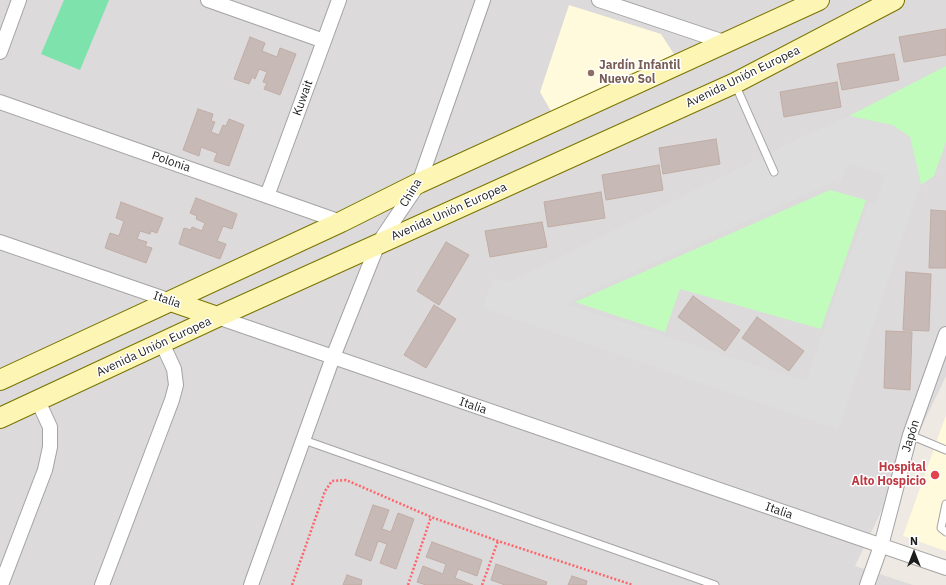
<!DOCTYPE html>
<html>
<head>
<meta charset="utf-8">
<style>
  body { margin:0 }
  #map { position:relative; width:946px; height:585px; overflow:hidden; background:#efe9e3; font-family:"IBM Plex Sans",sans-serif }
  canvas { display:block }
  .north { position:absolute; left:894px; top:533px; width:40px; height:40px; -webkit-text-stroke:3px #fff; paint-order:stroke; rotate:0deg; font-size:11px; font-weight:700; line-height:16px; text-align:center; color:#1d1d1d }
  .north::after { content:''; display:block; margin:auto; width:14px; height:18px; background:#1d1d1d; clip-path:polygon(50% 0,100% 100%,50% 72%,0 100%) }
</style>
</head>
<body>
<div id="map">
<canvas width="946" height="585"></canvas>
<div class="north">N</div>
</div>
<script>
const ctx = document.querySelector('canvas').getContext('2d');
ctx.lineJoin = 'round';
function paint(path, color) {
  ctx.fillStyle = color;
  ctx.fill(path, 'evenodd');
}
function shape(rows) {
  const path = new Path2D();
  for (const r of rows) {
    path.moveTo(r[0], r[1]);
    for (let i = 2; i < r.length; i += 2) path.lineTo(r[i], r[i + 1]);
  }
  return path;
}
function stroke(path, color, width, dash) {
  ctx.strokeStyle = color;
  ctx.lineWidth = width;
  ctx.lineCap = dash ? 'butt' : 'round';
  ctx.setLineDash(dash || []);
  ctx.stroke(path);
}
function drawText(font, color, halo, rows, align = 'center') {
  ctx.font = font + ' "IBM Plex Sans",sans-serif';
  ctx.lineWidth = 3;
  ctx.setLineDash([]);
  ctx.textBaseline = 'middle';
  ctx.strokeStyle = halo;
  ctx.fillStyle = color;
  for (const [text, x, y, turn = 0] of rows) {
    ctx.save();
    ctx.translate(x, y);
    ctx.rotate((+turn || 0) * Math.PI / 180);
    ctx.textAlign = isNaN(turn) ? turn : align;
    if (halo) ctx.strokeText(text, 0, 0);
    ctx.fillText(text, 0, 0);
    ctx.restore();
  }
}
const residential = shape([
  [0,0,946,0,946,376,855,566,913,585,0,585]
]);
const education = shape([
  [569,5,661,34,674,54,552,113,540,92],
  [946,415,946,551,903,536]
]);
const park = shape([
  [946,66,946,142,934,176,921,185,910,137,892,125,849,116],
  [830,190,866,200,821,329,680,289,665,332,575,302]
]);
const pitch = shape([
  [64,0,109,0,80,70,41,54]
]);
const parking = shape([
  [849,116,892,125,910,137,921,185,916,198,838,430,482,308,493,278,509,282,812,132],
  [848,163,886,176,875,204,869,201,806,381,569,305,573,299,833,182,840,185]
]);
const building = shape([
  [946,29,946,55,904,62,899,37,946,29],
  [250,37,265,43,262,51,277,57,280,48,296,54,280,95,264,89,267,83,263,82,267,72,259,69,255,79,252,77,249,84,234,79,250,37],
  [894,54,899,80,842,90,837,64,894,54],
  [837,82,841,107,784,117,780,92,837,82],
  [198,109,213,114,211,121,215,122,211,132,219,135,223,125,226,126,229,119,244,125,229,166,214,161,217,153,201,147,199,156,183,150,198,109],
  [716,139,720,164,663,174,659,148,716,139],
  [659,165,663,190,606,200,602,175,659,165],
  [601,192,605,218,548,227,544,202,601,192],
  [196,198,237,214,232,229,223,226,217,241,226,244,220,259,179,244,184,228,191,230,192,227,202,231,205,223,196,219,197,216,190,213,196,198],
  [121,202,163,218,157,233,151,231,150,234,140,231,137,239,147,242,145,246,152,248,146,263,105,248,110,233,119,236,124,221,116,218,121,202],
  [931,210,946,211,946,268,929,268,931,210],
  [542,222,547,247,490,257,485,231,542,222],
  [446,242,469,255,439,305,417,291,446,242],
  [906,272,931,274,929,331,903,330,906,272],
  [693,296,740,330,725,351,678,317,693,296],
  [434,305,456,319,426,368,404,355,434,305],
  [757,317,804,351,789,371,742,338,757,317],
  [886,331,912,332,910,390,884,388,886,331],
  [373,505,389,510,382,529,391,532,398,513,414,519,396,569,380,563,387,544,378,541,371,561,355,555,373,505],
  [432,542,482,560,477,576,458,569,455,578,473,585,426,585,417,582,423,566,443,574,446,564,426,557,432,542],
  [496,564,547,582,546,585,505,585,491,580,496,564],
  [347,575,362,580,361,585,343,585,347,575],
  [572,576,587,581,586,585,568,585,572,576]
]);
const path = shape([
  [292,585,325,491,332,481,346,480,431,517,498,541,633,585],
  [408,585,431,517],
  [482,585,498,541]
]);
const lane = shape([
  [735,84,774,172],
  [910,435,946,450],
  [304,440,715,585],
  [946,504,941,528,946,532]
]);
const street = shape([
  [208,0,324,41],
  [599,0,727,43],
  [0,52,19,0],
  [0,102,341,222],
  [267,196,339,0],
  [0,242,171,301],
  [217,317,946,568],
  [1,585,45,470,50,447,50,427,38,401],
  [102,585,172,400,176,385,174,369,162,343],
  [251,585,333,357,378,244,419,183,483,0],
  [867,585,881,546,910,435,946,334]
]);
const secondary = shape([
  [171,301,217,317],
  [0,380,341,222,419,183,819,0],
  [0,418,217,317,735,83,894,0]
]);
const markers = [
  [591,73,4,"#8d6e63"],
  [935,475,5,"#e0444e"]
];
const educationNames = [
  ["Jardín Infantil",599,66],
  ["Nuevo Sol",599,80]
];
const streetNames = [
  ["Avenida Unión Europea",743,77,-26],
  ["Kuwait",303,98,-70],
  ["Polonia",171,162,19],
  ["China",411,193,-59],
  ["Avenida Unión Europea",449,212,-24],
  ["Italia",167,300,19],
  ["Avenida Unión Europea",154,347,-25],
  ["Italia",473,406,19],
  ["Japón",911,436,-73],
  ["Italia",779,511,19]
];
const healthNames = [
  ["Hospital",926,468],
  ["Alto Hospicio",926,482]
];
paint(residential, '#dcdada');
paint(education, '#fffadc');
paint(park, '#c1fcbd');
paint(pitch, '#7de2ac');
paint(parking, '#ddd');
paint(building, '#c7bab6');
stroke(building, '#c1ada5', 1);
stroke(lane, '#a4a4a4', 9);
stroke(street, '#a4a4a4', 16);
stroke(secondary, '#797400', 22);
stroke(path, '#ff646b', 2.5, [2, 2]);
stroke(lane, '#fff', 7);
stroke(street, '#fff', 14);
stroke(secondary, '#fcf5b4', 20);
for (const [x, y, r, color] of markers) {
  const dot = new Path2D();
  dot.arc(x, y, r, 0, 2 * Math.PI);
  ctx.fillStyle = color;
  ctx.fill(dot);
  stroke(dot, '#fff', 1.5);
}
drawText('bold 12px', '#785e54', '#fff', educationNames, 'left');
drawText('12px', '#1d1d1d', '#fff', streetNames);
drawText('bold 12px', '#be3a42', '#fff', healthNames, 'right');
</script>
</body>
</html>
